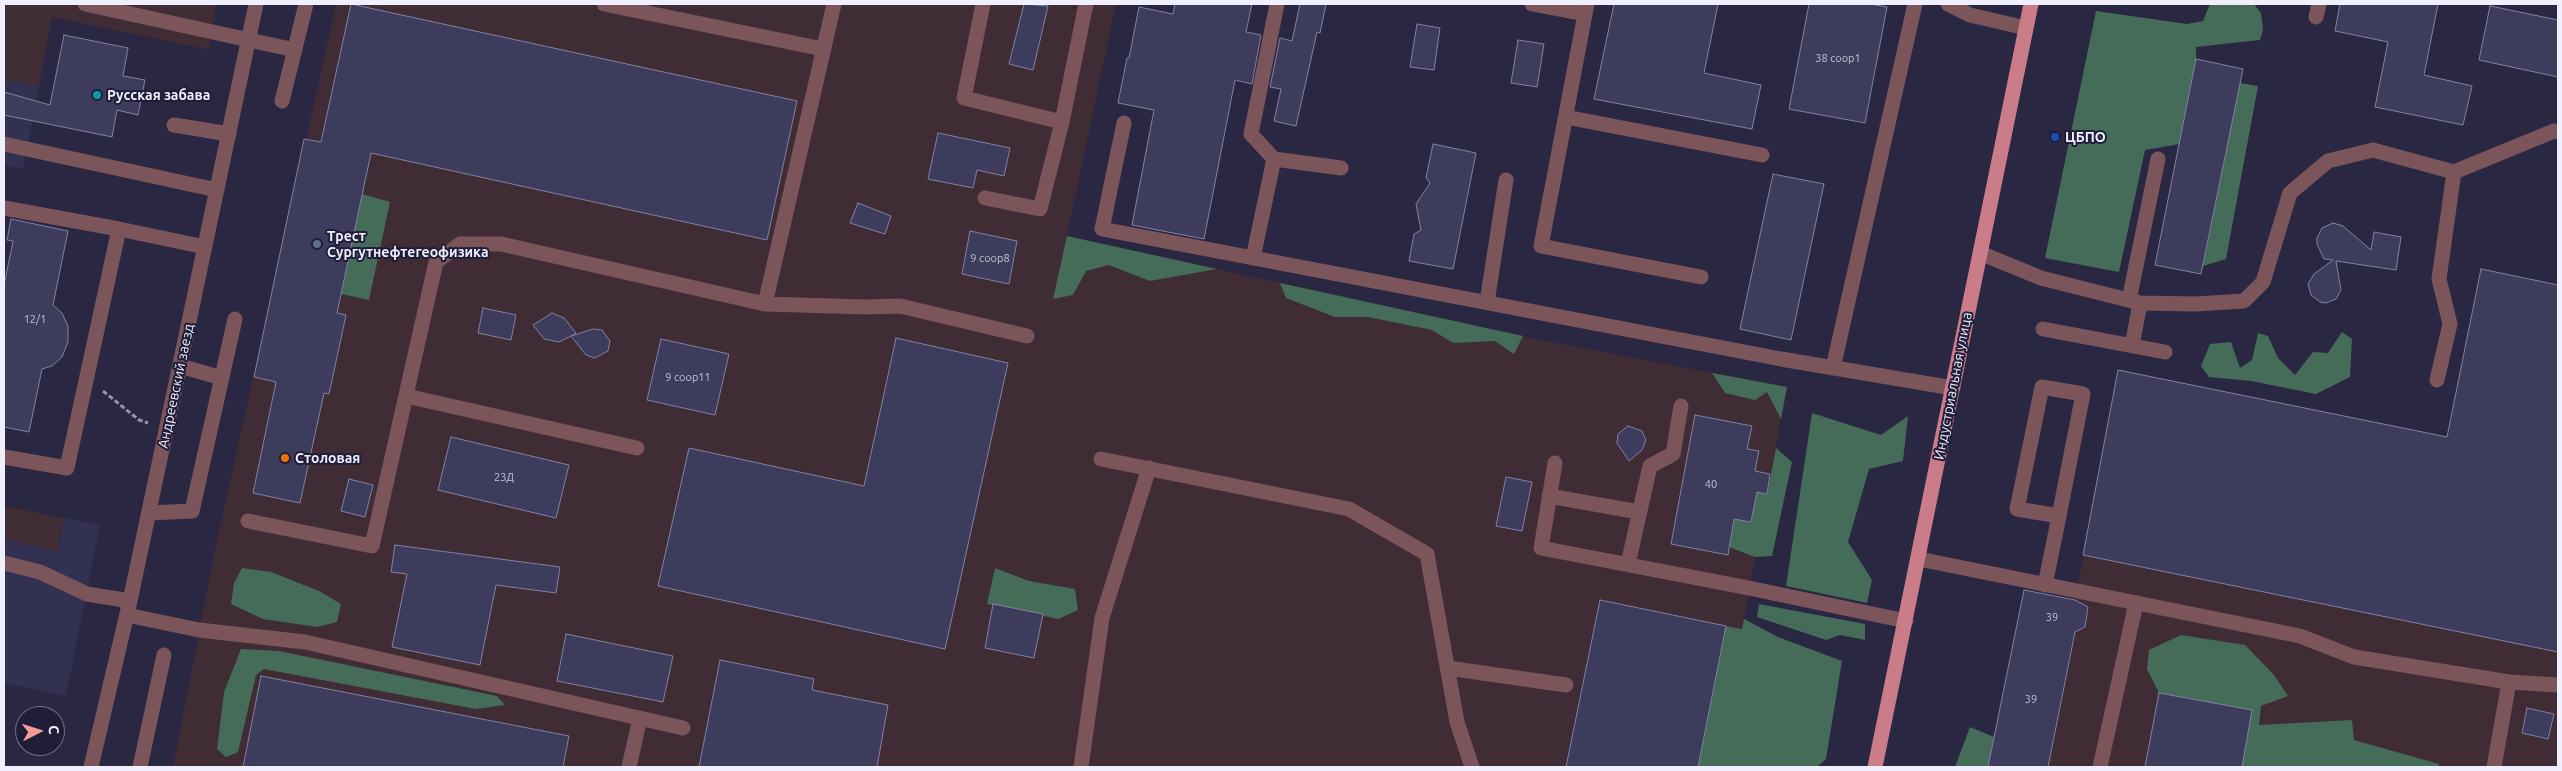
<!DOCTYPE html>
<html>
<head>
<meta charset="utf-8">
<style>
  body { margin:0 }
  #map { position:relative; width:2562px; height:771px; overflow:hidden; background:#292742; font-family:Ubuntu,sans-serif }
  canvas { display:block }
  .frame { position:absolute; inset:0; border:5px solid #efeffe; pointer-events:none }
  .north { position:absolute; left:15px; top:706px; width:50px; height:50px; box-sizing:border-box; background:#1f1d38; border:1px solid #727187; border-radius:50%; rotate:85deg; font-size:14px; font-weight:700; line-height:20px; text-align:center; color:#efeffe }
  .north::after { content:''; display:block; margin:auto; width:18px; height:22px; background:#f59b99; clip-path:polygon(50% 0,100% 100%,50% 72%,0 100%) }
</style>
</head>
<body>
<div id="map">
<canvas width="2562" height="771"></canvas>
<div class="frame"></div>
<div class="north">С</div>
</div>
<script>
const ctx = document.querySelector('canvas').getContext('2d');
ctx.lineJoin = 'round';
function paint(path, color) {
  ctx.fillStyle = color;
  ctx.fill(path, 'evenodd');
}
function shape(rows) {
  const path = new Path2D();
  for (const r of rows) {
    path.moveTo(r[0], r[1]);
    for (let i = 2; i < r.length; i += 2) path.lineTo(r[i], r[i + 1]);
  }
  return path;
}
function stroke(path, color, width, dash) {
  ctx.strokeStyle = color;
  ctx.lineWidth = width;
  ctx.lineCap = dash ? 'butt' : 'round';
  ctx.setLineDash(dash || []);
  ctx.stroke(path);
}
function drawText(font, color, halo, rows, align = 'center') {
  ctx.font = font + ' Ubuntu,sans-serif';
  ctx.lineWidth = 4;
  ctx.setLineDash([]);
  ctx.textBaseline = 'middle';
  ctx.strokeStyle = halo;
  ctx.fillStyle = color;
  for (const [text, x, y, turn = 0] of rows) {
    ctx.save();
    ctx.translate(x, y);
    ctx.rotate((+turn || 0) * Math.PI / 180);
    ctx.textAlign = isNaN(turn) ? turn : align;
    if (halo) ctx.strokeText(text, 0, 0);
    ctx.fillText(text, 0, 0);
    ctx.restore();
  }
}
const built = shape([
  [4,80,39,86,23,169,4,165],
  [64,518,100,525,66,696,4,683,4,539,58,550]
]);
const industrial = shape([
  [4,4,216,4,209,50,52,17,39,86,4,80],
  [336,4,1116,4,1067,236,1536,339,1787,387,1742,629,1726,627,1698,767,173,767,215,549],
  [2120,370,2558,459,2558,767,1988,767,2024,590,2075,600],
  [4,506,64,518,58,551,4,539]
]);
const forest = shape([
  [2210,4,2254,4,2261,13,2263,30,2260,40,2196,47,2196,59,2180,144,2145,150,2119,272,2045,258,2096,11,2187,24,2203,21],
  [2240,83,2258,86,2226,259,2203,266],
  [362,194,390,202,369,300,341,294],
  [1067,236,1217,269,1150,281,1109,265,1086,271,1073,295,1053,299],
  [1280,283,1523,336,1514,354,1495,341,1453,343,1432,330,1368,317,1335,317,1286,298],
  [2342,332,2352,339,2350,377,2316,394,2251,381,2209,377,2201,366,2210,344,2231,342,2240,368,2252,360,2258,333,2268,336,2278,358,2295,375,2313,352,2328,353],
  [1712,373,1787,387,1781,419,1767,392,1755,400,1725,393],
  [1812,413,1881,435,1908,416,1903,461,1869,469,1848,542,1872,580,1867,603,1786,586],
  [1776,448,1792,462,1772,556,1755,557,1729,547,1734,519,1751,522,1757,492,1767,494],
  [242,568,271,572,319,591,341,604,337,622,317,627,263,619,231,604,234,583],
  [995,568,1029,581,1075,589,1078,610,1058,619,987,604],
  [1759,604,1865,624,1865,640,1840,635,1826,640,1757,617],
  [1744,619,1778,637,1842,661,1826,759,1817,767,1698,767,1726,626,1742,629],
  [2181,635,2245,645,2274,675,2288,696,2261,706,2259,725,2352,720,2354,740,2439,764,2439,767,2242,767,2252,710,2159,693,2147,669,2149,650],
  [241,649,279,651,497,696,505,705,476,709,264,669,256,675,238,752,226,757,217,749,224,692],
  [1970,727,1994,737,1988,767,1955,767]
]);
const building = shape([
  [351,4,797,101,767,240,371,153,337,313,346,315,329,394,324,393,300,503,253,493,276,382,254,377,304,139,321,142,351,4],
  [1024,4,1048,6,1033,70,1009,64,1024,4],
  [1175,4,1252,4,1246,32,1261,35,1252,84,1235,80,1204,239,1132,225,1154,110,1118,103,1127,58,1129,58,1139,7,1173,14,1175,4],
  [1300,4,1326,4,1320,33,1317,32,1296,126,1274,121,1281,89,1270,87,1280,38,1292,41,1300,4],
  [1614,4,1718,4,1704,73,1761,85,1752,129,1594,99,1614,4],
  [1809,4,1870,4,1887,7,1865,123,1789,109,1809,4],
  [2340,4,2438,4,2424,75,2472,86,2463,125,2375,107,2388,42,2335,31,2340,4],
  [2490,6,2558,20,2558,77,2479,60,2490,6],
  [1417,24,1440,28,1434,70,1410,67,1417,24],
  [64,35,128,48,123,76,145,80,138,115,117,110,112,137,4,115,4,92,50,105,64,35],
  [1518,40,1544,44,1537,87,1511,83,1518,40],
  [2196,59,2243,69,2201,274,2155,265,2196,59],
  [938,133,1010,148,1004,176,977,170,973,188,928,179,938,133],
  [1433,144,1476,153,1453,269,1409,261,1414,234,1421,230,1416,204,1430,183,1426,178,1433,144],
  [1773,174,1824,184,1791,340,1740,329,1773,174],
  [858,203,891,216,885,234,850,223,858,203],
  [11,219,68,231,53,305,62,313,68,326,68,342,62,357,52,366,42,369,29,432,4,427,4,285,13,241,7,240,11,219],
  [2333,223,2343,226,2371,250,2374,232,2401,237,2396,270,2336,261,2341,290,2336,299,2326,303,2320,302,2311,295,2308,284,2314,274,2333,260,2324,259,2317,244,2317,238,2322,228,2333,223],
  [970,231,1017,241,1009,284,962,274,970,231],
  [2481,269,2558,285,2558,652,2083,555,2118,370,2447,437,2481,269],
  [483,308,516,315,511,340,478,333,483,308],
  [552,313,564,318,576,333,571,336,593,329,602,330,610,341,608,351,595,358,586,355,571,336,559,342,544,339,533,325,552,313],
  [896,338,1008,363,945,649,658,586,689,448,864,486,896,338],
  [661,339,729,354,715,415,647,400,661,339],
  [1695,415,1752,426,1747,449,1759,451,1755,471,1770,474,1767,494,1757,492,1751,522,1734,519,1728,555,1671,544,1695,415],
  [1628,426,1642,431,1646,440,1642,450,1629,461,1617,443,1618,434,1628,426],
  [451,437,569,465,556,518,438,490,451,437],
  [1506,477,1532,482,1522,531,1496,526,1506,477],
  [349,479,373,485,365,517,341,511,349,479],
  [395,545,560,567,556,593,496,585,480,665,392,647,407,574,391,572,395,545],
  [2024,590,2075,600,2088,607,2085,627,2075,632,2048,767,1988,767,2024,590],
  [1600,600,1726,626,1698,767,1566,767,1600,600],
  [993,604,1043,614,1034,658,985,648,993,604],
  [566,634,673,656,663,702,557,681,566,634],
  [720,660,814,679,812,690,888,705,877,767,699,767,720,660],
  [261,676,569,736,563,767,243,767,261,676],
  [2159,693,2252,710,2242,767,2145,767,2159,693],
  [2527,708,2554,714,2548,739,2522,733,2527,708]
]);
const path = shape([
  [103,391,139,420,148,423]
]);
const minor = shape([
  [85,4,295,50],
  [604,4,823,49],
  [983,4,964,98,1062,122],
  [1532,4,1585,14,1587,4],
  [1948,4,1970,15,2026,28],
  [1585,14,1541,246,1701,277],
  [2316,17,2319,4],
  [282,101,306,4],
  [1566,117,1762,155],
  [1124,123,1102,229,1781,359,1953,388],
  [174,125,229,134],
  [4,144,217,190],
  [1274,159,1341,168],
  [985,198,1040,209,1062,122,1086,4],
  [4,208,119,229],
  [1980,253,2041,278,2140,303,2195,304,2244,301,2263,282,2290,193,2328,161,2373,150,2454,172,2554,131,2558,132],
  [1253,258,1274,159,1251,134,1277,4],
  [2129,300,2158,159],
  [1487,302,1506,180],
  [765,304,834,4],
  [2043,329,2165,352],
  [2132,346,2140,303],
  [180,366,222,378],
  [1833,368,1915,4],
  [2437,380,2450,324,2439,279,2454,172],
  [406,396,637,448],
  [4,457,67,468,119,229,205,247],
  [1101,459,1349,509,1427,554,1457,722,1472,767],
  [1555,463,1541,548,1749,588,1906,621],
  [1549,496,1639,512],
  [149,513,192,511,235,319],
  [248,521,372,546,436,262,460,244,501,244,765,304,867,307,900,306,1027,336],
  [1919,559,2300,636,2354,657,2509,682,2558,685],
  [4,563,40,572,87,594,130,601],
  [1628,564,1650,466,1673,454,1681,406],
  [2045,585,2059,516,2083,394,2042,387,2017,509,2059,516],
  [127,615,199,630,305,642,683,728],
  [1448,668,1566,685],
  [91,767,130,601,256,4],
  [140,767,164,655],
  [629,767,640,718],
  [1081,767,1102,618,1149,468],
  [2100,767,2136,603],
  [2494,767,2509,682]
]);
const major = shape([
  [1875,767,2031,4]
]);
const markers = [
  [97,95,5,"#0f9aa8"],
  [2055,137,5,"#1a4fb4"],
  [317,244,5,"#5c6f8a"],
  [285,458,5,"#e8710a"]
];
const numberNames = [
  ["38 соор1",1838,58],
  ["9 соор8",990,258],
  ["12/1",35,319],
  ["9 соор11",688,377],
  ["23Д",504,477],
  ["40",1711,484],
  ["39",2052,617],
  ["39",2031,699]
];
const poiNames = [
  ["Русская забава",107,95],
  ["ЦБПО",2065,137],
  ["Трест",327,236],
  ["Сургутнефтегеофизика",327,252],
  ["Столовая",295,458]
];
const streetNames = [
  ["Андреевский заезд",176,386,-78],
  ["Индустриальная улица",1953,386,-79]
];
paint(built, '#333152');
paint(industrial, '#3f2c34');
paint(forest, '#456c58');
paint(building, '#3e3c5c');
stroke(building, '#8382a3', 1);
stroke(path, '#9594a8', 3, [5, 2.5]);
stroke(minor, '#7c555b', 15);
stroke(major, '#cb7c89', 15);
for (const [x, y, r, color] of markers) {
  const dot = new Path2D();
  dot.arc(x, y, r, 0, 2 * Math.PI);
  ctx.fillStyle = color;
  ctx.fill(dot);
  stroke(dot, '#1f1d38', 2);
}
drawText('11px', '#c3c2d6', null, numberNames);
drawText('bold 14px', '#efeffe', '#1f1d38', poiNames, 'left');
drawText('14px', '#efeffe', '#1f1d38', streetNames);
</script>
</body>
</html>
